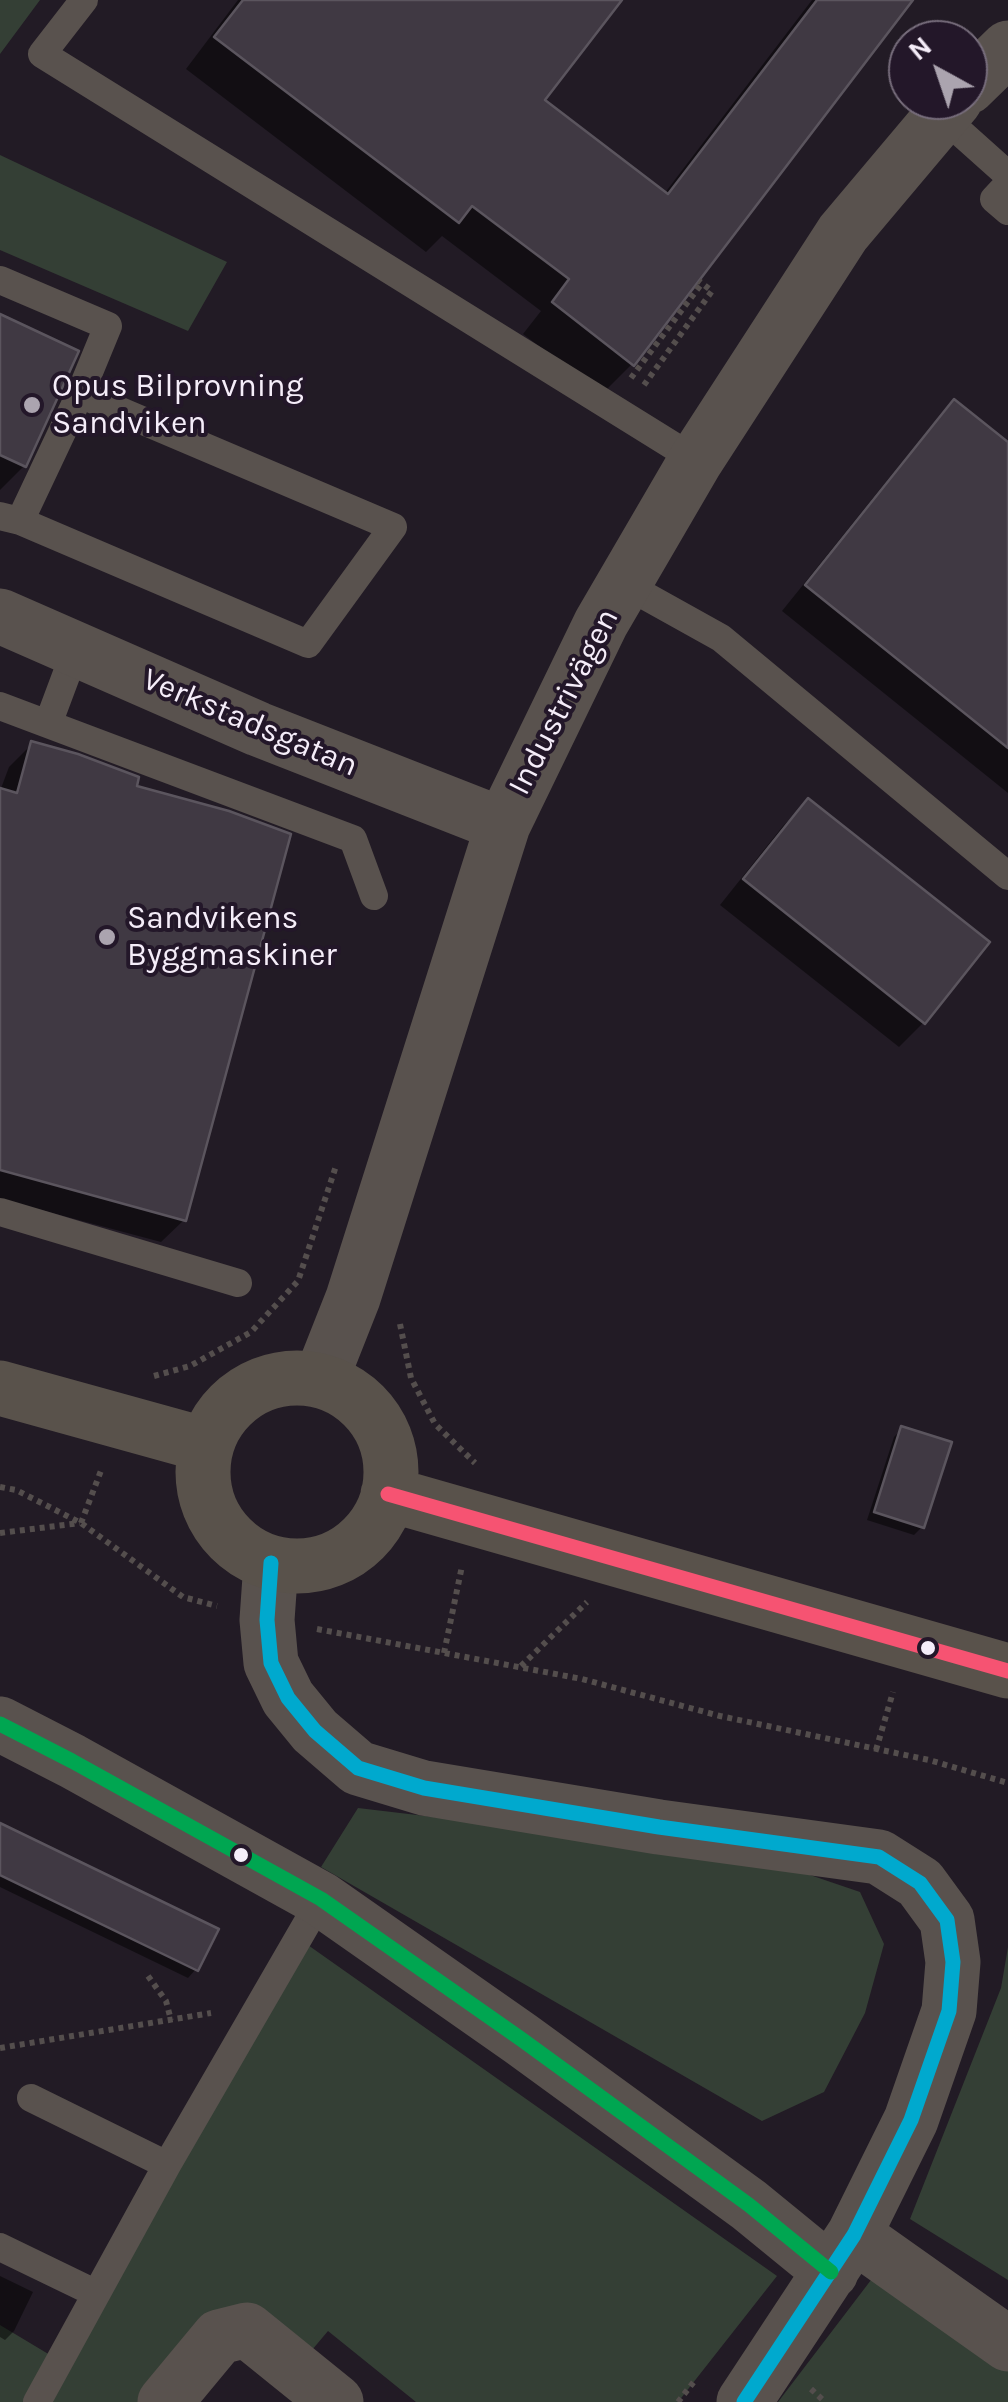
<!DOCTYPE html>
<html>
<head>
<meta charset="utf-8">
<style>
  body { margin:0 }
  #map { position:relative; width:1008px; height:2402px; overflow:hidden; background:#221b25; font-family:Karla,sans-serif }
  canvas { display:block }
  .north { position:absolute; left:888px; top:20px; width:100px; height:100px; box-sizing:border-box; background:#231729; border:2px solid #776d7c; border-radius:50%; rotate:320deg; font-size:28px; font-weight:700; line-height:40px; text-align:center; color:#f5edf9 }
  .north::after { content:''; display:block; margin:auto; width:35px; height:45px; background:#aba4af; clip-path:polygon(50% 0,100% 100%,50% 72%,0 100%) }
</style>
</head>
<body>
<div id="map">
<canvas width="1008" height="2402"></canvas>
<div class="north">N</div>
</div>
<script>
const ctx = document.querySelector('canvas').getContext('2d');
ctx.lineJoin = 'round';
function paint(path, color) {
  ctx.fillStyle = color;
  ctx.fill(path, 'evenodd');
}
function shape(rows) {
  const path = new Path2D();
  for (const r of rows) {
    if (r.length === 3) {
      path.moveTo(r[0] + r[2], r[1]);
      path.arc(r[0], r[1], r[2], 0, 2 * Math.PI);
      continue;
    }
    path.moveTo(r[0], r[1]);
    for (let i = 2; i < r.length; i += 2) path.lineTo(r[i], r[i + 1]);
  }
  return path;
}
function stroke(path, color, width, dash) {
  ctx.strokeStyle = color;
  ctx.lineWidth = width;
  ctx.lineCap = dash ? 'butt' : 'round';
  ctx.setLineDash(dash || []);
  ctx.stroke(path);
}
function drawText(font, color, halo, rows, align = 'center') {
  ctx.font = font + ' Karla,sans-serif';
  ctx.lineWidth = 8;
  ctx.setLineDash([]);
  ctx.textBaseline = 'middle';
  ctx.strokeStyle = halo;
  ctx.fillStyle = color;
  for (const [text, x, y, turn = 0] of rows) {
    ctx.save();
    ctx.translate(x, y);
    ctx.rotate((+turn || 0) * Math.PI / 180);
    ctx.textAlign = isNaN(turn) ? turn : align;
    if (halo) ctx.strokeText(text, 0, 0);
    ctx.fillText(text, 0, 0);
    ctx.restore();
  }
}
const green = shape([
  [0,0,40,0,0,54],
  [0,155,227,262,188,331,0,250],
  [358,1808,594,1836,769,1861,860,1892,884,1944,865,2013,824,2092,762,2121,321,1867],
  [298,1938,777,2276,678,2402,416,2402,328,2331,296,2369,247,2330,165,2402,0,2402,0,2325,60,2361],
  [1008,1947,1008,2280,910,2219,1001,1988],
  [887,2259,1008,2344,1008,2402,778,2402]
]);
const shadow = shape([
  [238,0,618,0,542,101,664,194,812,0,910,0,632,364,602,394,523,334,541,311,442,236,426,252,186,69],
  [0,317,24,466,0,490],
  [954,402,1008,445,1008,793,782,611,930,427],
  [32,744,134,788,184,1220,161,1242,0,1199,0,791,9,767],
  [808,801,924,1022,899,1047,720,905,783,826],
  [902,1429,922,1527,914,1535,867,1520,894,1437],
  [0,1825,196,1969,188,1978,0,1887],
  [0,2276,33,2292,14,2331,5,2340,0,2337]
]);
const building = shape([
  [243,0,622,0,545,100,668,194,817,0,913,0,634,366,552,302,569,279,472,206,459,223,214,37,243,0],
  [0,314,79,351,26,467,0,455,0,314],
  [954,399,1008,442,1008,748,805,585,954,399],
  [31,741,78,754,139,777,137,786,229,811,291,834,186,1221,0,1170,0,788,17,793,31,741],
  [808,798,990,942,925,1024,743,879,808,798],
  [901,1426,952,1442,924,1528,874,1512,901,1426],
  [0,1823,219,1929,198,1971,0,1875,0,1823]
]);
const path = shape([
  [631,378,702,283],
  [644,385,712,291,699,281],
  [400,1324,411,1378,435,1424,475,1463],
  [154,1376,190,1366,251,1332,298,1281,336,1166],
  [0,1487,16,1490,81,1523,183,1597,217,1606],
  [81,1523,102,1468],
  [0,1533,80,1523],
  [317,1629,582,1679,720,1716,929,1760,1008,1783],
  [444,1653,462,1566],
  [521,1666,587,1602],
  [876,1750,893,1692],
  [148,1976,166,2001,171,2020],
  [0,2048,211,2013],
  [811,2389,825,2402],
  [678,2402,696,2379]
]);
const service = shape([
  [84,0,42,54,696,460],
  [942,116,1008,175],
  [1008,184,994,199,1008,211],
  [0,280,108,326,80,394,393,527,308,644,20,521,0,516],
  [20,521,80,394],
  [624,584,721,638,1008,876],
  [0,706,353,839,374,896],
  [48,724,76,649],
  [0,1212,238,1283],
  [31,2098,167,2165],
  [0,2247,95,2293],
  [37,2402,167,2165,321,1899]
]);
const minor = shape([
  [968,87,1008,48],
  [0,616,258,729,503,825],
  [321,1379,353,1298,503,825,601,623,696,460,843,233,955,100],
  [271,1563,267,1620,271,1663,288,1698,315,1731,358,1768,424,1788,659,1827,879,1857,920,1883,947,1920,953,1962,949,2011,911,2120,854,2235,744,2402],
  [0,1724,72,1761,321,1899,521,2039,749,2205,831,2272],
  [854,2235,1008,2344],
  [165,2402,219,2337,247,2330,336,2402]
]);
const secondary = shape([
  [297,1472,94],
  [0,1388,206,1445],
  [388,1494,1008,1671]
]);
const bus1 = shape([
  [388,1494,1008,1671]
]);
const bus2 = shape([
  [271,1563,267,1620,271,1663,288,1698,315,1731,358,1768,424,1788,659,1827,879,1857,920,1883,947,1920,953,1962,949,2011,911,2120,854,2235,744,2402]
]);
const bus3 = shape([
  [0,1724,72,1761,321,1899,521,2039,749,2205,831,2272]
]);
const markers = [
  [32,405,10,"#aba4af"],
  [107,937,10,"#aba4af"],
  [928,1648,9,"#f5edf9"],
  [241,1855,9,"#f5edf9"]
];
const poiNames = [
  ["Opus Bilprovning",52,387],
  ["Sandviken",52,424],
  ["Sandvikens",127,919],
  ["Byggmaskiner",127,956]
];
const streetNames = [
  ["Industrivägen",564,702,-63],
  ["Verkstadsgatan",250,723,23]
];
paint(green, '#343f35');
paint(shadow, '#0007');
paint(building, '#403943');
stroke(building, '#5b555e', 2.5);
stroke(path, '#544e4d', 6, [5, 5]);
stroke(service, '#59524e', 28);
stroke(minor, '#59524e', 55);
stroke(secondary, '#59524b', 55);
stroke(bus1, '#f65372', 15);
stroke(bus2, '#00a9ce', 15);
stroke(bus3, '#00a651', 15);
for (const [x, y, r, color] of markers) {
  const dot = new Path2D();
  dot.arc(x, y, r, 0, 2 * Math.PI);
  ctx.fillStyle = color;
  ctx.fill(dot);
  stroke(dot, '#231729', 4);
}
drawText('32px', '#f5edf9', '#231729', poiNames, 'left');
drawText('32px', '#f5edf9', '#231729', streetNames);
</script>
</body>
</html>
